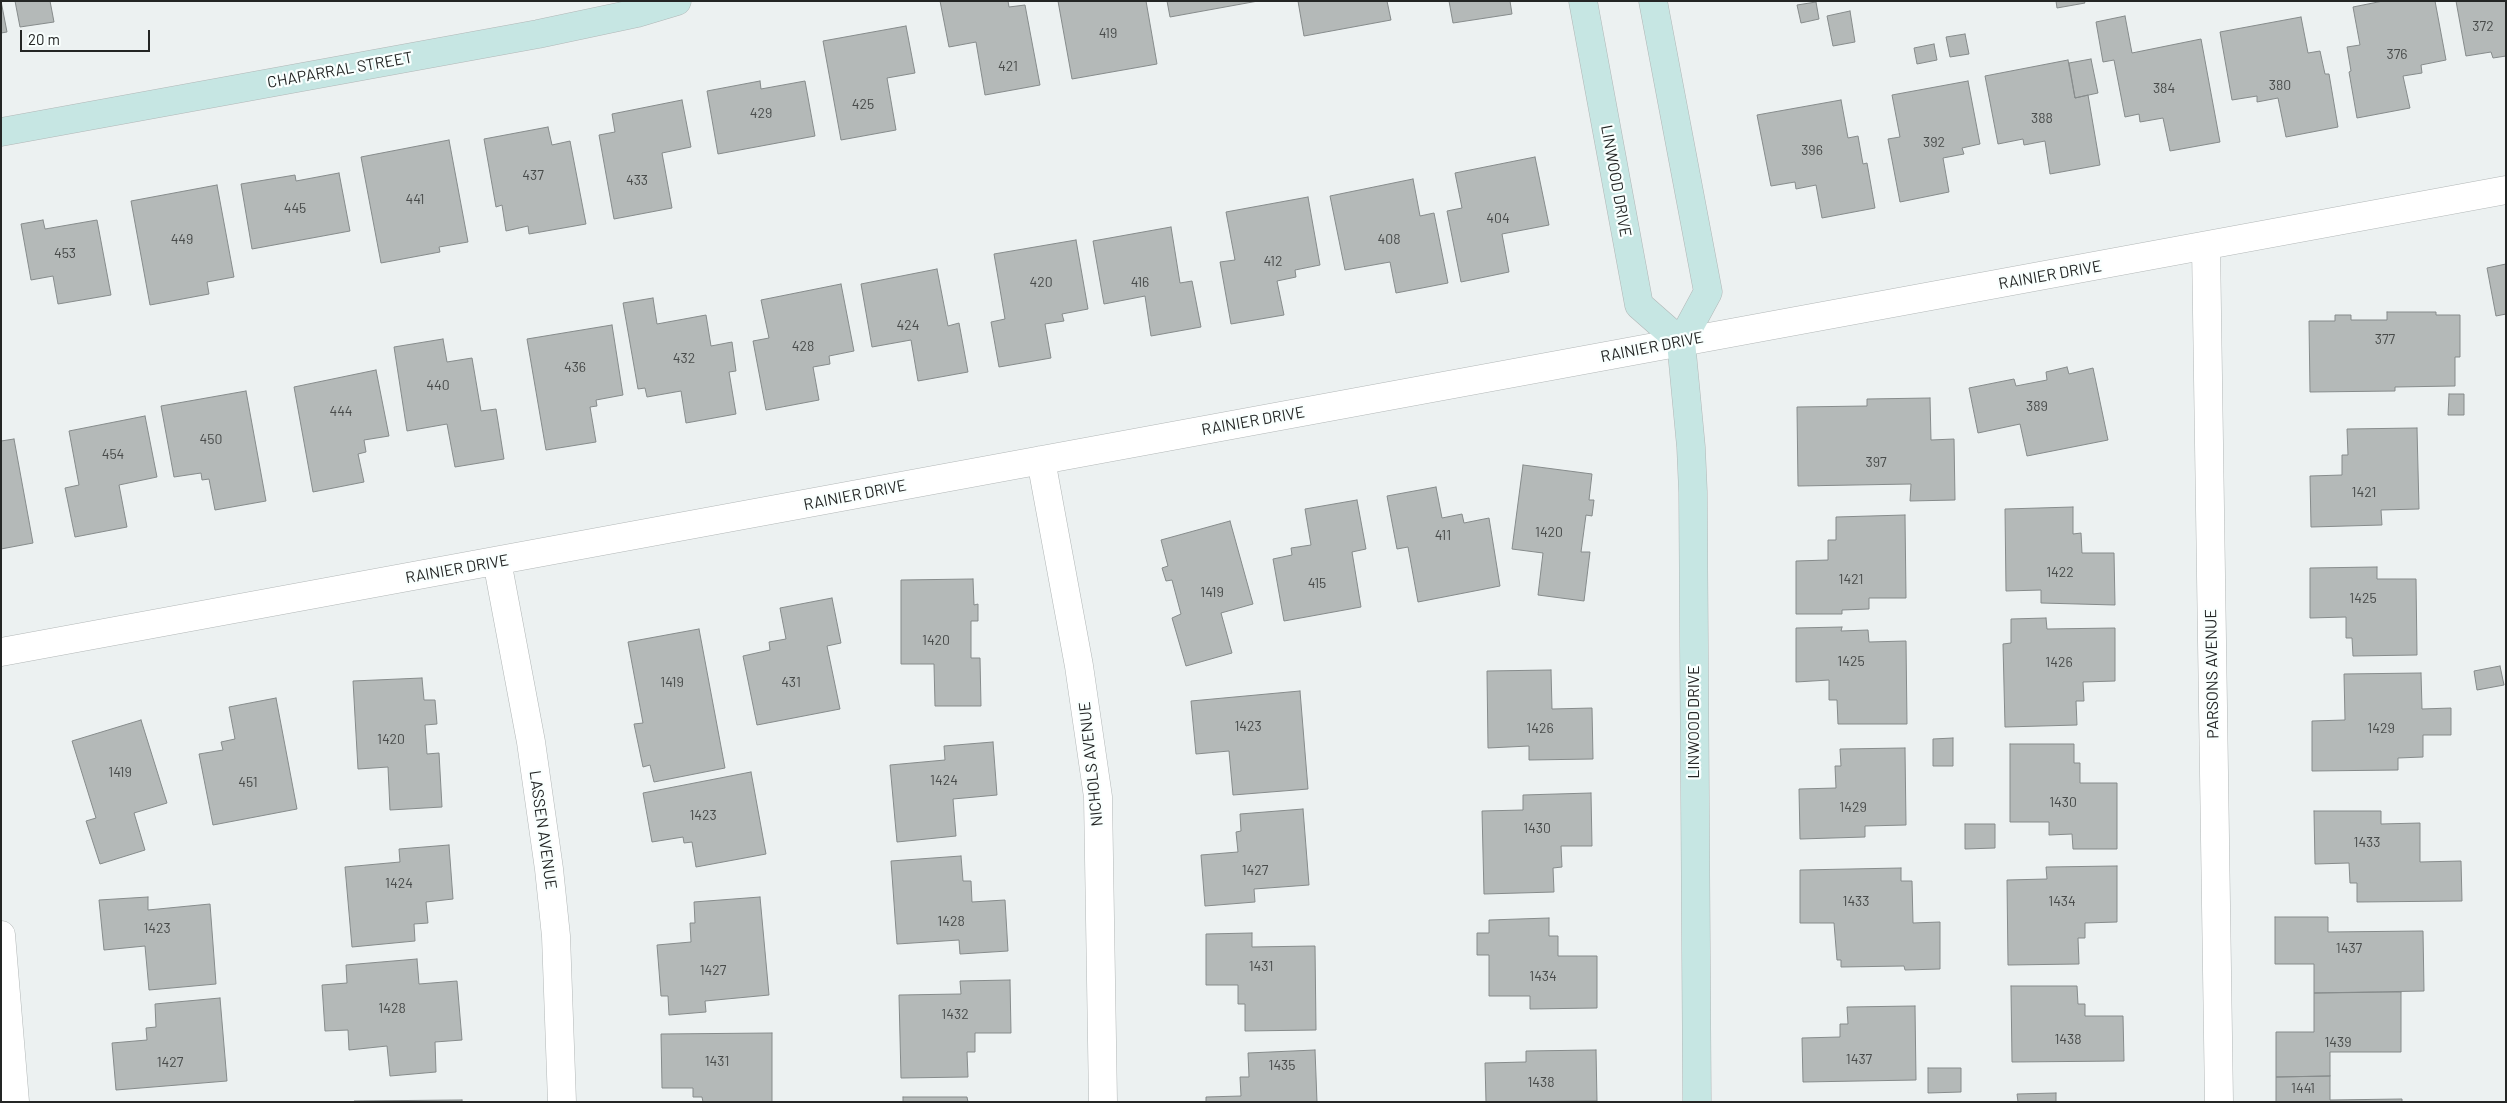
<!DOCTYPE html>
<html>
<head>
<meta charset="utf-8">
<style>
  body { margin:0 }
  #map { position:relative; width:2507px; height:1103px; overflow:hidden; background:#ecf1f1; font-family:Barlow,sans-serif }
  canvas { display:block }
  .frame { position:absolute; inset:0; border:2px solid #242625; pointer-events:none }
  .scale { position:absolute; left:20px; top:30px; width:130px; height:22px; box-sizing:border-box; border:2px solid #242625; border-top:0; padding-left:6px; font-size:15px; line-height:18px; white-space:nowrap; color:#242625; -webkit-text-stroke:4px #f9fffe; paint-order:stroke }
</style>
</head>
<body>
<div id="map">
<canvas width="2507" height="1103"></canvas>
<div class="frame"></div>
<div class="scale">20 m</div>
</div>
<script>
const ctx = document.querySelector('canvas').getContext('2d');
ctx.lineJoin = 'round';
function paint(path, color) {
  ctx.fillStyle = color;
  ctx.fill(path, 'evenodd');
}
function shape(rows) {
  const path = new Path2D();
  for (const r of rows) {
    path.moveTo(r[0], r[1]);
    for (let i = 2; i < r.length; i += 2) path.lineTo(r[i], r[i + 1]);
  }
  return path;
}
function stroke(path, color, width, dash) {
  ctx.strokeStyle = color;
  ctx.lineWidth = width;
  ctx.lineCap = dash ? 'butt' : 'round';
  ctx.setLineDash(dash || []);
  ctx.stroke(path);
}
function drawText(font, color, halo, rows, align = 'center') {
  ctx.font = font + ' Barlow,sans-serif';
  ctx.lineWidth = 4.5;
  ctx.setLineDash([]);
  ctx.textBaseline = 'middle';
  ctx.strokeStyle = halo;
  ctx.fillStyle = color;
  for (const [text, x, y, turn = 0] of rows) {
    ctx.save();
    ctx.translate(x, y);
    ctx.rotate((+turn || 0) * Math.PI / 180);
    ctx.textAlign = isNaN(turn) ? turn : align;
    if (halo) ctx.strokeText(text, 0, 0);
    ctx.fillText(text, 0, 0);
    ctx.restore();
  }
}
const building = shape([
  [1,1,7,32,1,33,1,1],
  [15,1,50,1,54,22,20,27,15,1],
  [940,1,1008,1,1009,7,1025,5,1040,85,985,95,976,42,949,47,940,1],
  [1058,1,1146,1,1157,64,1072,79,1058,1],
  [1167,1,1258,1,1170,17,1167,1],
  [1298,1,1387,1,1391,20,1304,36,1298,1],
  [1449,1,1510,1,1512,14,1453,23,1449,1],
  [2056,1,2084,1,2085,3,2057,8,2056,1],
  [2383,1,2435,1,2446,60,2421,65,2422,73,2403,76,2410,108,2357,118,2349,72,2351,71,2347,47,2360,45,2353,7,2383,1],
  [2456,1,2506,1,2506,56,2493,58,2491,52,2466,56,2456,1],
  [1816,2,1819,19,1801,23,1797,5,1816,2],
  [1850,11,1855,42,1833,46,1827,16,1850,11],
  [2125,16,2132,53,2201,39,2220,142,2170,151,2163,118,2140,122,2139,114,2125,117,2114,60,2103,62,2096,22,2125,16],
  [2301,17,2308,53,2320,51,2325,74,2329,74,2338,127,2286,137,2278,98,2257,102,2257,96,2232,100,2220,32,2301,17],
  [906,26,915,73,887,78,896,130,841,140,823,41,906,26],
  [1965,34,1969,54,1950,57,1946,37,1965,34],
  [1934,44,1937,60,1917,64,1914,48,1934,44],
  [2091,59,2098,93,2075,98,2069,63,2091,59],
  [2068,60,2075,98,2088,95,2100,165,2050,174,2045,141,2024,145,2023,139,1998,144,1985,76,2068,60],
  [760,81,761,89,805,81,815,136,718,154,707,91,760,81],
  [1968,81,1980,144,1962,148,1964,154,1943,158,1949,192,1900,202,1888,139,1900,137,1892,95,1968,81],
  [682,100,691,147,662,153,672,208,614,219,599,135,615,132,612,114,682,100],
  [1841,100,1848,138,1858,136,1863,164,1867,163,1875,208,1822,218,1816,185,1796,189,1795,182,1771,186,1757,115,1841,100],
  [548,127,552,145,570,141,586,224,529,234,528,226,506,231,502,205,496,207,484,139,548,127],
  [449,140,468,242,439,247,440,252,381,263,361,157,449,140],
  [1535,157,1549,225,1502,234,1509,272,1461,282,1447,211,1462,208,1455,173,1535,157],
  [339,173,350,231,252,249,241,184,295,175,296,181,339,173],
  [1413,179,1420,216,1434,213,1448,283,1396,293,1390,262,1345,270,1330,196,1413,179],
  [217,185,234,277,207,282,209,294,150,305,131,201,217,185],
  [1308,197,1320,265,1295,270,1296,277,1277,281,1284,315,1231,324,1220,262,1235,260,1226,212,1308,197],
  [43,220,45,229,97,220,111,295,58,304,53,276,31,280,21,224,43,220],
  [1171,227,1180,283,1192,281,1201,327,1151,336,1145,296,1104,304,1093,241,1171,227],
  [1076,240,1088,309,1062,314,1064,321,1045,324,1051,358,999,367,991,322,1005,319,994,254,1076,240],
  [2506,264,2506,314,2496,316,2487,268,2506,264],
  [937,269,948,326,959,323,968,372,918,381,911,340,872,347,861,284,937,269],
  [841,284,854,351,829,356,830,364,813,367,819,400,766,410,753,341,769,338,761,300,841,284],
  [653,298,657,324,706,315,711,346,732,342,736,371,729,372,736,414,686,423,681,391,647,397,645,388,638,389,623,303,653,298],
  [2387,312,2436,312,2436,315,2460,315,2460,357,2455,357,2455,386,2395,387,2395,391,2310,392,2309,321,2335,321,2335,315,2351,315,2351,320,2387,320,2387,312],
  [612,325,623,395,596,400,597,406,590,407,596,442,546,450,527,339,612,325],
  [443,339,447,362,472,358,481,411,496,409,504,459,455,467,447,424,407,431,394,347,443,339],
  [2067,367,2069,374,2093,368,2108,440,2027,456,2020,424,1978,433,1969,388,2014,379,2016,386,2047,380,2046,372,2067,367],
  [376,370,389,436,364,440,366,452,358,454,364,482,313,492,294,387,376,370],
  [246,391,266,501,215,510,209,479,202,480,201,473,174,477,161,406,246,391],
  [2449,394,2464,394,2464,415,2448,415,2449,394],
  [1930,398,1931,440,1954,439,1955,500,1910,501,1911,484,1798,486,1797,407,1867,406,1867,399,1930,398],
  [145,416,157,477,119,485,127,527,75,537,65,488,79,485,69,431,145,416],
  [2417,428,2419,509,2381,510,2382,525,2311,527,2310,476,2342,475,2342,455,2348,455,2347,429,2417,428],
  [14,439,33,543,1,549,1,441,14,439],
  [1523,465,1592,474,1589,500,1594,500,1592,516,1586,515,1581,552,1590,552,1584,601,1538,595,1543,553,1512,549,1523,465],
  [1436,487,1442,518,1462,514,1464,523,1489,518,1500,586,1418,602,1408,547,1397,549,1387,496,1436,487],
  [1357,500,1366,549,1352,552,1361,607,1284,621,1273,559,1292,555,1291,548,1311,545,1305,509,1357,500],
  [2073,507,2073,534,2081,533,2082,553,2114,553,2115,605,2041,603,2041,590,2006,591,2005,509,2073,507],
  [1905,515,1906,598,1869,598,1869,609,1842,610,1842,614,1796,614,1796,561,1828,560,1828,540,1836,540,1836,517,1905,515],
  [1230,521,1253,604,1221,613,1232,653,1186,666,1172,618,1181,614,1172,580,1166,581,1162,568,1168,566,1161,540,1230,521],
  [2377,567,2377,579,2416,579,2417,655,2353,656,2352,638,2346,638,2346,617,2310,618,2310,568,2377,567],
  [973,579,974,605,978,604,978,621,971,621,971,658,980,658,981,706,935,706,934,664,901,664,901,580,973,579],
  [832,598,841,643,827,646,840,709,757,725,743,656,770,650,769,642,786,639,780,608,832,598],
  [2046,618,2047,629,2115,628,2115,681,2083,682,2084,701,2076,701,2077,725,2005,727,2003,644,2011,643,2011,619,2046,618],
  [1842,627,1841,631,1868,630,1869,642,1906,641,1907,724,1838,724,1837,700,1829,700,1829,680,1796,682,1796,628,1842,627],
  [699,629,725,768,654,782,650,765,643,767,634,724,643,723,628,642,699,629],
  [2500,666,2504,685,2477,690,2474,671,2500,666],
  [1551,670,1552,709,1592,708,1593,759,1529,760,1529,746,1488,748,1487,671,1551,670],
  [2421,673,2422,709,2451,708,2451,735,2423,735,2423,757,2398,758,2398,770,2312,771,2312,721,2345,720,2344,674,2421,673],
  [422,678,424,700,435,700,437,724,425,725,427,754,439,753,442,807,390,810,388,767,358,769,353,681,422,678],
  [1300,691,1308,789,1233,795,1229,751,1196,754,1191,701,1300,691],
  [276,698,297,809,213,825,199,754,223,750,221,742,235,739,229,707,276,698],
  [141,720,167,803,134,813,145,850,100,864,86,821,96,818,72,741,141,720],
  [1953,738,1953,766,1933,766,1933,739,1953,738],
  [993,742,997,795,953,799,956,836,897,842,890,765,945,760,944,746,993,742],
  [2010,744,2074,744,2074,763,2080,763,2080,783,2117,783,2117,849,2073,849,2072,834,2049,835,2049,822,2010,822,2010,744],
  [1905,748,1906,825,1865,826,1865,837,1800,839,1799,789,1836,788,1835,766,1841,766,1840,749,1905,748],
  [751,772,766,854,696,867,692,842,684,843,683,837,652,842,643,793,751,772],
  [1591,793,1592,846,1561,846,1562,867,1553,868,1554,892,1484,894,1482,811,1523,810,1523,795,1591,793],
  [1303,809,1309,885,1254,889,1255,902,1205,906,1201,855,1238,852,1236,832,1241,831,1240,814,1303,809],
  [2314,811,2381,811,2381,824,2420,823,2420,862,2461,861,2462,901,2357,902,2357,883,2350,883,2349,863,2315,864,2314,811],
  [1965,824,1995,824,1995,848,1965,849,1965,824],
  [449,845,453,899,426,902,428,923,414,924,415,941,352,947,345,867,400,862,399,849,449,845],
  [961,856,963,881,971,881,972,902,1005,900,1008,951,960,954,959,940,897,944,891,861,961,856],
  [2117,866,2117,922,2085,923,2085,938,2078,938,2079,964,2008,965,2007,880,2047,879,2046,867,2117,866],
  [1901,868,1901,881,1912,881,1913,923,1940,922,1940,969,1905,970,1904,966,1841,967,1841,960,1837,960,1834,923,1800,923,1800,870,1901,868],
  [148,897,148,910,210,904,216,984,149,990,145,946,104,950,99,900,148,897],
  [760,897,769,995,705,1001,706,1012,669,1015,668,996,661,996,657,945,691,942,690,923,695,923,694,902,760,897],
  [2275,917,2328,917,2328,932,2423,931,2424,991,2314,993,2314,964,2275,964,2275,917],
  [1549,918,1549,936,1558,936,1558,956,1597,956,1597,1008,1530,1009,1530,996,1489,996,1489,955,1477,955,1477,933,1489,933,1489,920,1549,918],
  [1252,933,1252,947,1315,946,1316,1030,1245,1031,1245,1004,1238,1004,1238,985,1206,985,1206,934,1252,933],
  [417,959,419,984,457,981,462,1040,435,1042,436,1072,390,1076,387,1046,349,1050,348,1030,325,1031,322,985,347,983,346,965,417,959],
  [1010,980,1011,1033,975,1033,975,1052,967,1052,968,1077,901,1078,899,995,961,994,960,981,1010,980],
  [2011,986,2077,986,2078,1004,2085,1004,2085,1016,2123,1016,2124,1061,2012,1062,2011,986],
  [2401,992,2401,1052,2330,1052,2330,1076,2276,1077,2276,1032,2314,1032,2314,993,2401,992],
  [220,998,227,1081,116,1090,112,1043,147,1040,146,1028,156,1027,155,1004,220,998],
  [1915,1006,1916,1080,1803,1082,1802,1038,1840,1037,1840,1024,1848,1024,1847,1007,1915,1006],
  [772,1033,772,1102,703,1102,702,1097,693,1097,693,1088,662,1088,661,1034,772,1033],
  [1315,1050,1317,1102,1206,1102,1206,1097,1241,1096,1240,1077,1249,1077,1248,1053,1315,1050],
  [1596,1050,1597,1101,1486,1102,1485,1063,1526,1062,1526,1051,1596,1050],
  [1928,1068,1961,1068,1961,1092,1928,1093,1928,1068],
  [2330,1076,2330,1100,2402,1099,2402,1102,2276,1102,2276,1077,2330,1076],
  [2056,1093,2056,1102,2018,1102,2017,1094,2056,1093],
  [903,1097,967,1097,968,1102,903,1102,903,1097],
  [462,1100,462,1102,354,1102,354,1101,462,1100]
]);
const street = shape([
  [2206,246,2219,1102],
  [1041,460,1079,666,1098,797,1103,1102],
  [497,561,531,742,549,869,556,936,562,1102],
  [1,652,2506,190],
  [1,935,15,1102]
]);
const secondary = shape([
  [1583,1,1639,305,1681,342],
  [1653,1,1708,292,1681,342,1691,447,1693,492,1697,1102],
  [1,132,538,34,637,13,677,1]
]);
const numberNames = [
  ["372",2483,26],
  ["419",1108,33],
  ["376",2397,54],
  ["421",1008,66],
  ["380",2280,85],
  ["384",2164,88],
  ["425",863,104],
  ["429",761,113],
  ["388",2042,118],
  ["392",1934,142],
  ["396",1812,150],
  ["437",533,175],
  ["433",637,180],
  ["441",415,199],
  ["445",295,208],
  ["404",1498,218],
  ["449",182,239],
  ["408",1389,239],
  ["453",65,253],
  ["412",1273,261],
  ["420",1041,282],
  ["416",1140,282],
  ["424",908,325],
  ["377",2385,339],
  ["428",803,346],
  ["432",684,358],
  ["436",575,367],
  ["440",438,385],
  ["389",2037,406],
  ["444",341,411],
  ["450",211,439],
  ["454",113,454],
  ["397",1876,462],
  ["1421",2364,492],
  ["1420",1549,532],
  ["411",1443,535],
  ["1422",2060,572],
  ["1421",1851,579],
  ["415",1317,583],
  ["1419",1212,592],
  ["1425",2363,598],
  ["1420",936,640],
  ["1425",1851,661],
  ["1426",2059,662],
  ["1419",672,682],
  ["431",791,682],
  ["1423",1248,726],
  ["1426",1540,728],
  ["1429",2381,728],
  ["1420",391,739],
  ["1419",120,772],
  ["1424",944,780],
  ["451",248,782],
  ["1430",2063,802],
  ["1429",1853,807],
  ["1423",703,815],
  ["1430",1537,828],
  ["1433",2367,842],
  ["1427",1255,870],
  ["1424",399,883],
  ["1433",1856,901],
  ["1434",2062,901],
  ["1428",951,921],
  ["1423",157,928],
  ["1437",2349,948],
  ["1431",1261,966],
  ["1427",713,970],
  ["1434",1543,976],
  ["1428",392,1008],
  ["1432",955,1014],
  ["1438",2068,1039],
  ["1439",2338,1042],
  ["1437",1859,1059],
  ["1431",717,1061],
  ["1427",170,1062],
  ["1435",1282,1065],
  ["1438",1541,1082],
  ["1441",2303,1088]
];
const streetNames = [
  ["CHAPARRAL STREET",340,70,-10],
  ["LINWOOD DRIVE",1616,181,80],
  ["RAINIER DRIVE",2050,275,-10],
  ["RAINIER DRIVE",1652,347,-11],
  ["RAINIER DRIVE",1253,421,-10],
  ["RAINIER DRIVE",855,495,-11],
  ["RAINIER DRIVE",457,569,-10],
  ["PARSONS AVENUE",2212,674,-91],
  ["LINWOOD DRIVE",1694,722,-90],
  ["NICHOLS AVENUE",1091,764,-96],
  ["LASSEN AVENUE",543,830,82]
];
paint(building, '#b4b9b8');
stroke(building, '#868b8b', 1);
stroke(street, '#b2b7b7', 29);
stroke(secondary, '#b2b7b7', 29);
stroke(street, '#fff', 28);
stroke(secondary, '#c6e6e3', 28);
drawText('14px', '#484b4a', null, numberNames);
drawText('16px', '#242625', '#f9fffe', streetNames);
</script>
</body>
</html>
